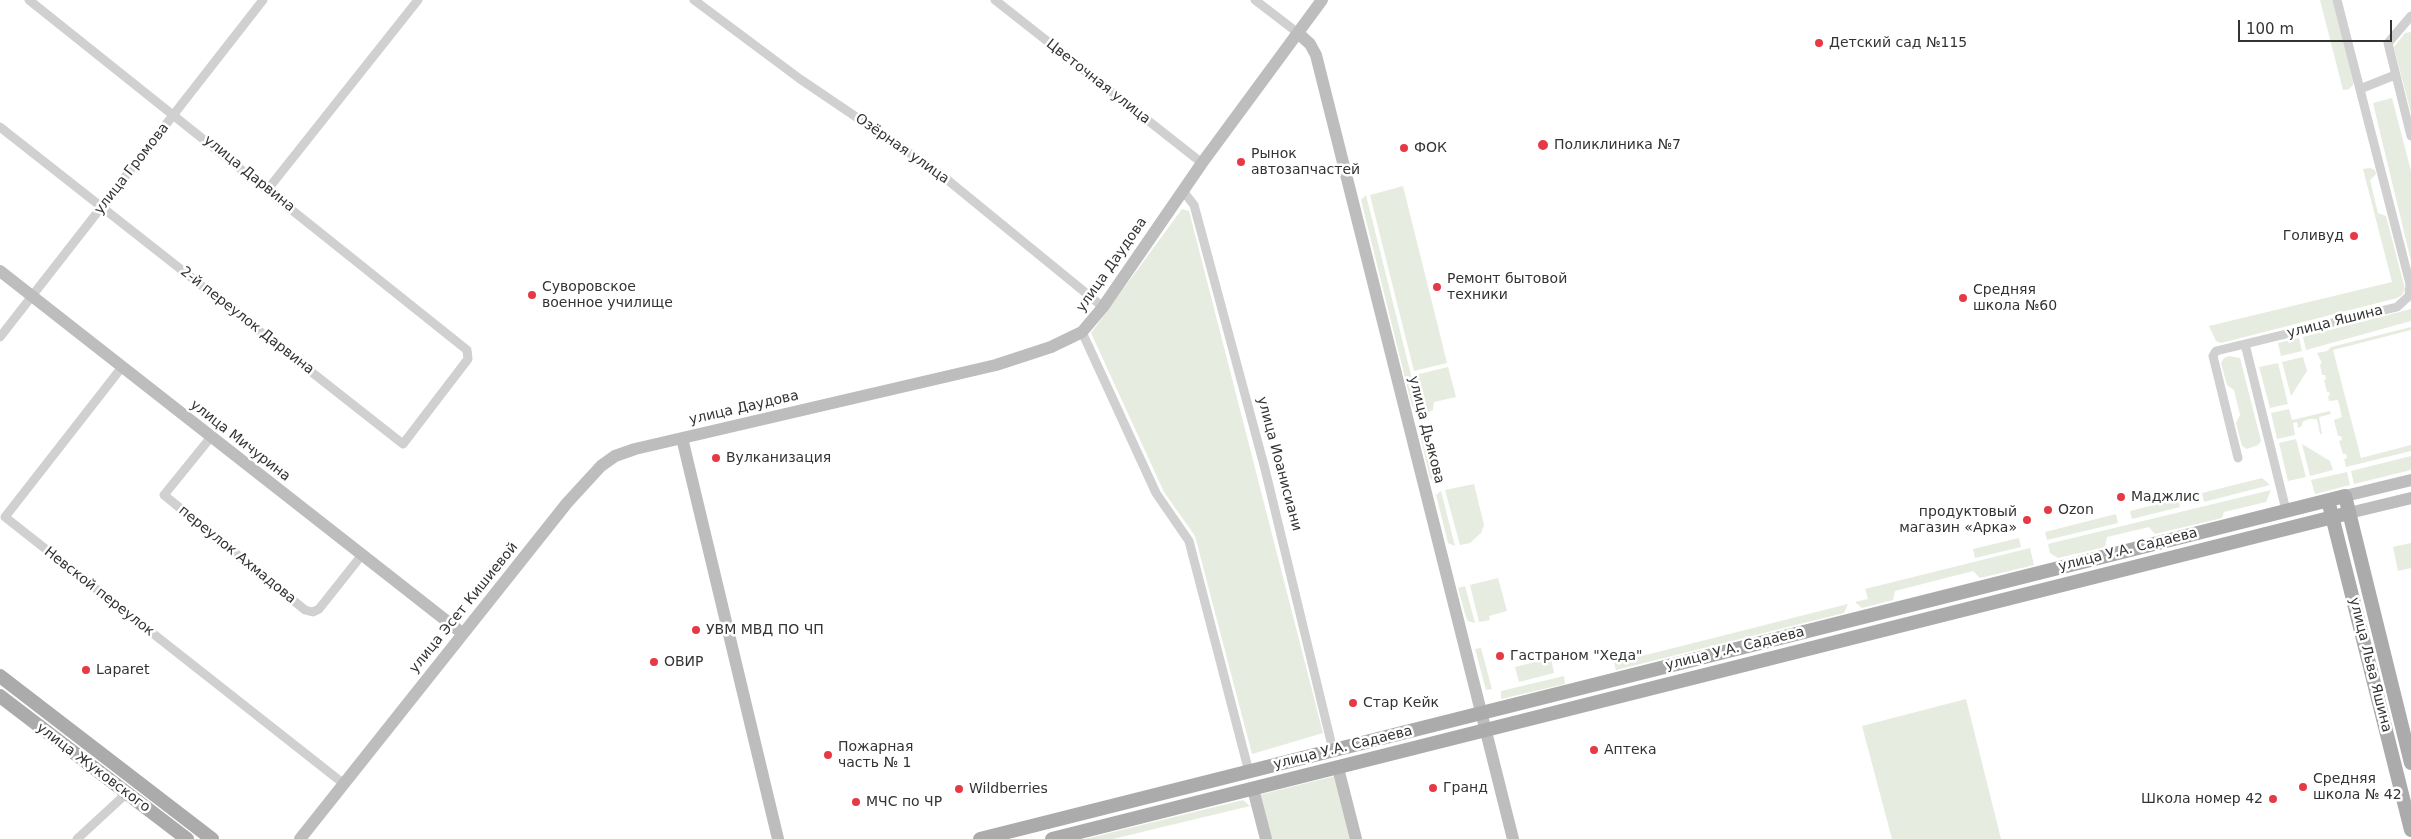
<!DOCTYPE html>
<html>
<head>
<meta charset="utf-8">
<style>
  body { margin:0 }
  #map { position:relative; width:2411px; height:839px; overflow:hidden; background:#fff; font-family:"DejaVu Sans",sans-serif }
  canvas { display:block }
  .scale { position:absolute; left:2238px; top:20px; width:154px; height:22px; box-sizing:border-box; border:2px solid #333; border-top:0; padding-left:6px; font-size:15px; line-height:18px; white-space:nowrap; color:#333; -webkit-text-stroke:4px #fff; paint-order:stroke }
</style>
</head>
<body>
<div id="map">
<canvas width="2411" height="839"></canvas>
<div class="scale">100 m</div>
</div>
<script>
const ctx = document.querySelector('canvas').getContext('2d');
ctx.lineJoin = 'round';
function paint(path, color) {
  ctx.fillStyle = color;
  ctx.fill(path, 'evenodd');
}
function shape(rows) {
  const path = new Path2D();
  for (const r of rows) {
    path.moveTo(r[0], r[1]);
    for (let i = 2; i < r.length; i += 2) path.lineTo(r[i], r[i + 1]);
  }
  return path;
}
function stroke(path, color, width, dash) {
  ctx.strokeStyle = color;
  ctx.lineWidth = width;
  ctx.lineCap = dash ? 'butt' : 'round';
  ctx.setLineDash(dash || []);
  ctx.stroke(path);
}
function drawText(font, color, halo, rows, align = 'center') {
  ctx.font = font + ' "DejaVu Sans",sans-serif';
  ctx.lineWidth = 5;
  ctx.setLineDash([]);
  ctx.textBaseline = 'middle';
  ctx.strokeStyle = halo;
  ctx.fillStyle = color;
  for (const [text, x, y, turn = 0] of rows) {
    ctx.save();
    ctx.translate(x, y);
    ctx.rotate((+turn || 0) * Math.PI / 180);
    ctx.textAlign = isNaN(turn) ? turn : align;
    if (halo) ctx.strokeText(text, 0, 0);
    ctx.fillText(text, 0, 0);
    ctx.restore();
  }
}
const green = shape([
  [2320,0,2333,0,2354,79,2353,85,2349,89,2343,90],
  [2411,32,2411,113,2394,47,2405,33],
  [2392,98,2411,171,2411,261,2373,103],
  [2370,168,2375,170,2376,174,2370,180,2378,213,2386,216,2405,289,2402,295,2397,298,2221,343,2216,341,2209,326,2392,282,2363,169],
  [1403,186,1447,363,1414,371,1370,195],
  [1366,195,1421,415,1412,406,1361,200],
  [1182,209,1189,211,1323,733,1252,754,1195,536,1164,492,1091,333],
  [2411,309,2411,321,2306,350,2303,337],
  [2411,327,2411,330,2333,350,2361,458,2411,445,2411,451,2346,467,2344,459,2347,458,2346,454,2343,454,2339,441,2342,440,2341,436,2338,436,2334,420,2342,417,2338,400,2329,401,2328,396,2330,395,2329,392,2327,392,2324,380,2326,379,2325,375,2322,375,2320,364,2322,363,2317,353,2327,351,2331,347],
  [2299,338,2302,351,2281,356,2278,343],
  [2229,356,2240,358,2261,441,2258,445,2247,449,2242,446,2236,423,2240,415,2234,390,2227,385,2221,363,2224,358],
  [2303,357,2307,371,2291,396,2282,362],
  [2278,363,2288,404,2270,408,2259,367],
  [1448,367,1456,397,1434,402,1433,410,1425,414,1415,375],
  [2289,409,2292,420,2330,411,2331,414,2319,417,2322,434,2320,434,2317,419,2309,419,2302,422,2302,426,2298,428,2297,422,2293,423,2295,435,2277,439,2271,413],
  [1424,425,1437,475,1434,483,1430,478,1420,434],
  [2296,439,2306,477,2288,481,2279,443],
  [2302,444,2330,461,2333,470,2310,476],
  [2411,456,2411,470,2354,484,2351,471],
  [2347,472,2350,485,2315,494,2311,480],
  [2262,478,2270,485,2204,502,2202,493],
  [1474,484,1484,525,1481,533,1470,543,1460,545,1445,490],
  [2271,490,2266,502,2224,512,2222,518,2155,534,2149,527,2107,537,2105,547,2058,558,2050,553,2048,544],
  [1441,491,1455,546,1448,543,1436,495],
  [2178,499,2180,507,2132,519,2130,511],
  [2116,514,2118,523,2047,540,2045,532],
  [2019,538,2021,547,1975,558,1973,549],
  [2411,543,2411,568,2398,571,2393,547],
  [2030,548,2034,565,1980,578,1973,571,1895,591,1893,600,1862,608,1855,602,1868,599,1865,589],
  [1498,578,1507,611,1489,616,1490,620,1479,622,1470,585],
  [1465,586,1475,623,1468,621,1465,614,1458,588],
  [1848,604,1844,613,1616,670,1614,663],
  [1481,648,1492,689,1486,690,1475,649],
  [1551,658,1554,673,1519,682,1515,667],
  [1564,676,1565,684,1501,699,1501,691],
  [1966,699,2001,839,1892,839,1862,726],
  [1335,776,1351,839,1270,839,1259,795],
  [1243,800,1250,806,1113,839,1085,839]
]);
const street = shape([
  [694,0,800,79,939,173,1103,307],
  [995,0,1202,163],
  [1255,0,1298,33],
  [2411,16,2388,43,2411,136],
  [2360,89,2395,75],
  [0,127,403,444,468,359,467,350,29,0],
  [268,189,418,0],
  [1183,191,1194,205,1265,469,1333,750],
  [1082,332,1156,493,1189,541,1249,772],
  [0,337,263,0],
  [122,367,5,517,344,784],
  [211,437,164,495,305,610,313,612,319,609,361,556],
  [2238,458,2213,356,2216,351,2245,344],
  [2286,510,2245,344,2397,307,2409,296,2410,284,2337,0],
  [77,839,127,793]
]);
const secondary = shape([
  [1298,33,1310,44,1316,55,1513,839],
  [0,271,462,633],
  [682,438,778,839],
  [2345,496,2411,480],
  [2349,513,2411,498],
  [1338,768,1356,839],
  [1253,789,1266,839],
  [300,839,567,503,601,466,615,456,635,449,996,365,1051,347,1082,332,1103,307,1202,163,1322,0]
]);
const primary = shape([
  [2330,508,2411,830],
  [0,676,212,839],
  [0,696,187,839],
  [980,839,2345,496,2411,763],
  [1052,839,2349,513]
]);
const markers = [
  [1819,43,5,"#e63946"],
  [1543,145,6,"#e63946"],
  [1404,148,5,"#e63946"],
  [1241,162,5,"#e63946"],
  [2354,236,5,"#e63946"],
  [1437,287,5,"#e63946"],
  [532,295,5,"#e63946"],
  [1963,298,5,"#e63946"],
  [716,458,5,"#e63946"],
  [2121,497,5,"#e63946"],
  [2048,510,5,"#e63946"],
  [2027,520,5,"#e63946"],
  [696,630,5,"#e63946"],
  [1500,656,5,"#e63946"],
  [654,662,5,"#e63946"],
  [86,670,5,"#e63946"],
  [1353,703,5,"#e63946"],
  [1594,750,5,"#e63946"],
  [828,755,5,"#e63946"],
  [2303,787,5,"#e63946"],
  [1433,788,5,"#e63946"],
  [959,789,5,"#e63946"],
  [2273,799,5,"#e63946"],
  [856,802,5,"#e63946"]
];
const poiNames = [
  ["Детский сад №115",1829,43],
  ["Поликлиника №7",1554,145],
  ["ФОК",1414,148],
  ["Рынок",1251,154],
  ["автозапчастей",1251,170],
  ["Голивуд",2344,236,"right"],
  ["Ремонт бытовой",1447,279],
  ["техники",1447,295],
  ["Суворовское",542,287],
  ["военное училище",542,303],
  ["Средняя",1973,290],
  ["школа №60",1973,306],
  ["Вулканизация",726,458],
  ["Маджлис",2131,497],
  ["Ozon",2058,510],
  ["продуктовый",2017,512,"right"],
  ["магазин «Арка»",2017,528,"right"],
  ["УВМ МВД ПО ЧП",706,630],
  ["Гастраном \"Хеда\"",1510,656],
  ["ОВИР",664,662],
  ["Laparet",96,670],
  ["Стар Кейк",1363,703],
  ["Пожарная",838,747],
  ["часть № 1",838,763],
  ["Аптека",1604,750],
  ["Средняя",2313,779],
  ["школа № 42",2313,795],
  ["Гранд",1443,788],
  ["Wildberries",969,789],
  ["Школа номер 42",2263,799,"right"],
  ["МЧС по ЧР",866,802]
];
const streetNames = [
  ["Цветочная улица",1098,82,38],
  ["Озёрная улица",902,149,35],
  ["улица Громова",132,169,-52],
  ["улица Дарвина",249,174,39],
  ["улица Даудова",1112,265,-55],
  ["2-й переулок Дарвина",247,321,38],
  ["улица Яшина",2335,322,-14],
  ["улица Даудова",744,408,-13],
  ["улица Дьякова",1426,430,76],
  ["улица Мичурина",240,441,38],
  ["улица Иоанисиани",1279,464,75],
  ["улица У.А. Садаева",2128,550,-14],
  ["переулок Ахмадова",237,555,39],
  ["Невской переулок",99,592,38],
  ["улица Эсет Кишиевой",464,608,-51],
  ["улица У.А. Садаева",1735,649,-14],
  ["улица Льва Яшина",2370,665,76],
  ["улица У.А. Садаева",1343,748,-14],
  ["улица Жуковского",93,768,37]
];
paint(green, '#e6ecdf');
stroke(street, '#d0d0d0', 9);
stroke(secondary, '#bdbdbd', 12);
stroke(primary, '#ababab', 14);
for (const [x, y, r, color] of markers) {
  const dot = new Path2D();
  dot.arc(x, y, r, 0, 2 * Math.PI);
  ctx.fillStyle = color;
  ctx.fill(dot);
  stroke(dot, '#fff', 2);
}
drawText('14px', '#333', '#fff', poiNames, 'left');
drawText('14px', '#333', '#fff', streetNames);
</script>
</body>
</html>
